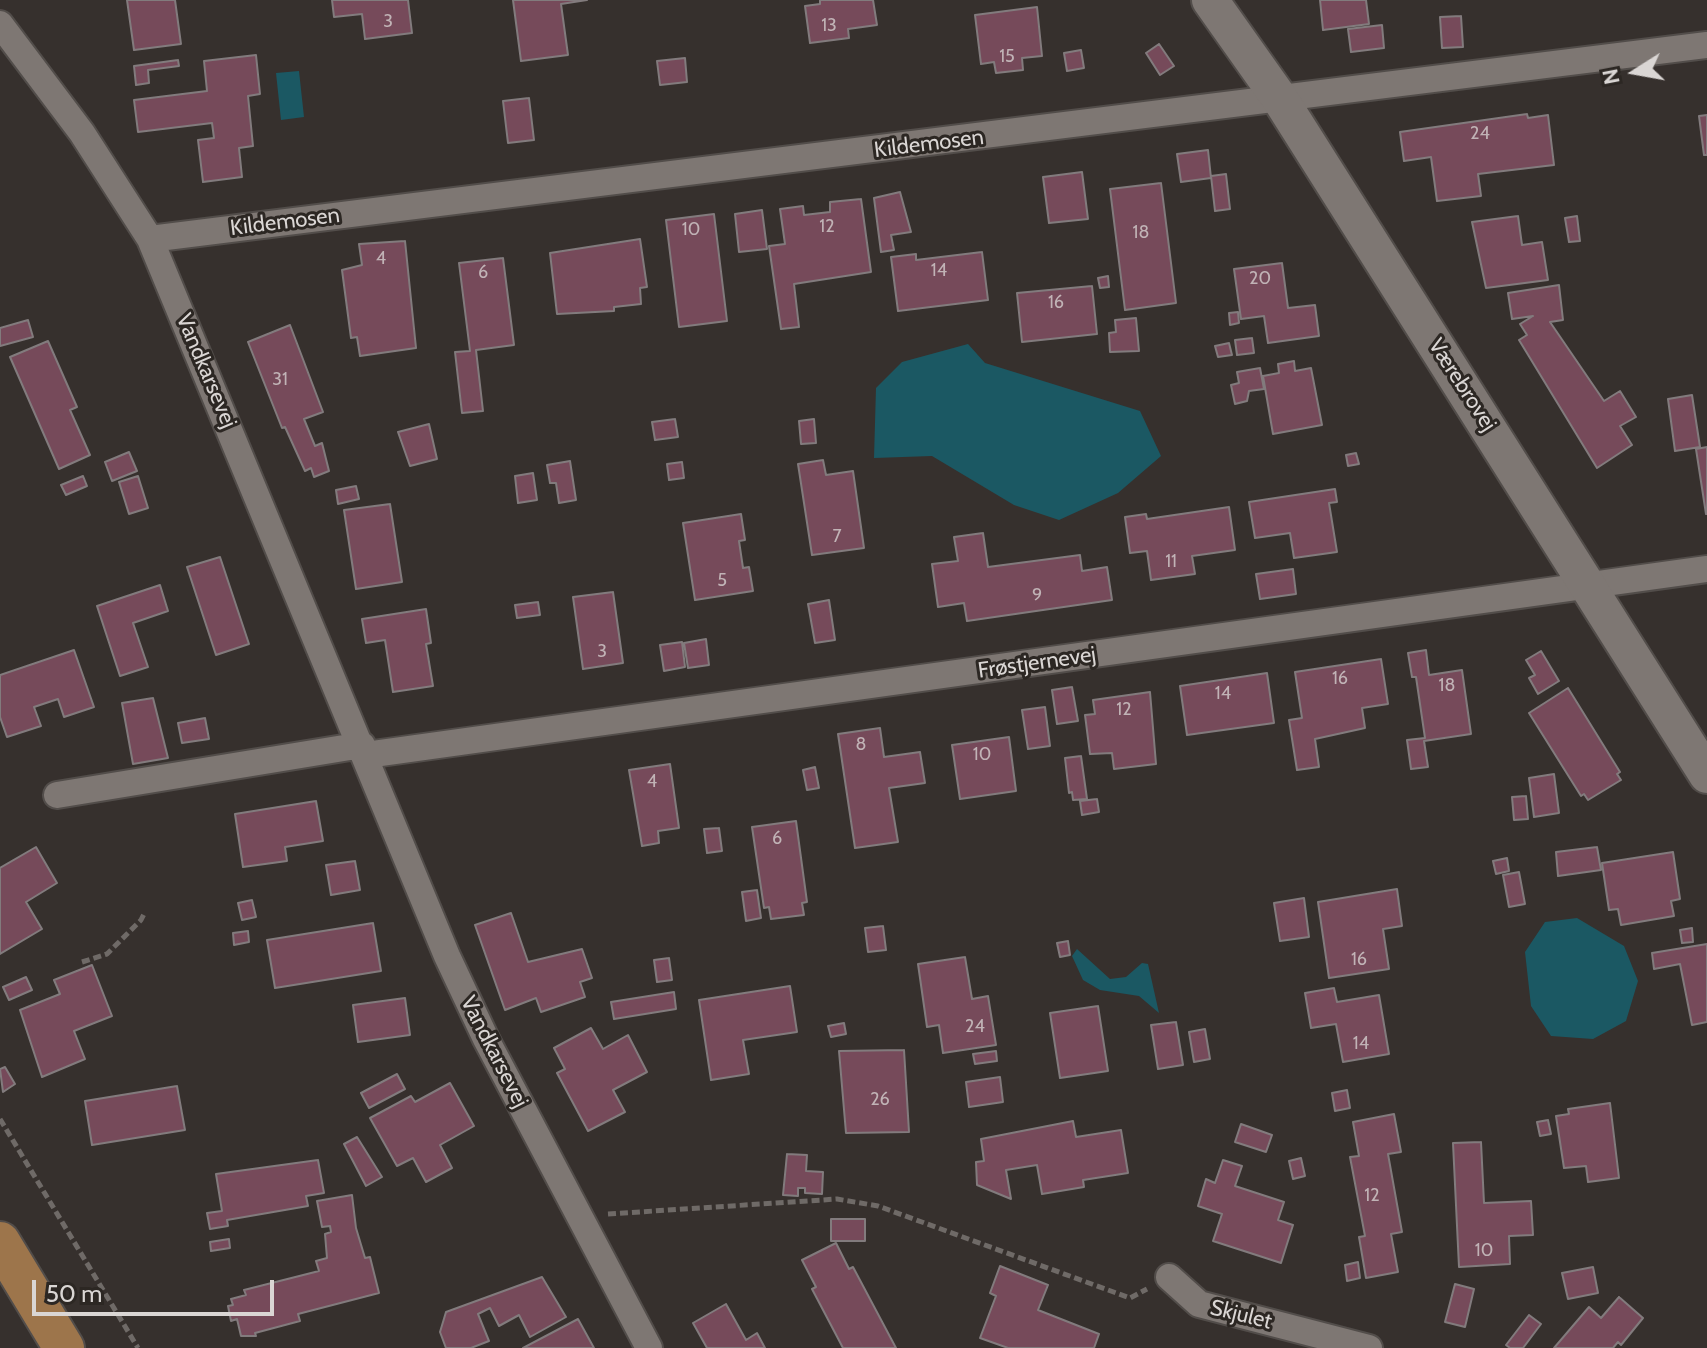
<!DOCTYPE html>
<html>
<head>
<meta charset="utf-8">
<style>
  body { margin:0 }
  #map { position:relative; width:1707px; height:1348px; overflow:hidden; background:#36302d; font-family:Cabin,sans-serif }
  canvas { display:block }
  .north { position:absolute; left:1595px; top:32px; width:80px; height:80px; -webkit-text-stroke:6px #2c2723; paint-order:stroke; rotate:259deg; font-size:22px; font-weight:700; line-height:32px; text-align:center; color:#dad6d4 }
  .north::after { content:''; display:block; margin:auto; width:28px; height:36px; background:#dad6d4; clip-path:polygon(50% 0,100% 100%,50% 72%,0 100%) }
  .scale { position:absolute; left:32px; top:1280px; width:242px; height:36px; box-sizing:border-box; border:4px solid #dad6d4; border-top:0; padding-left:10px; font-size:24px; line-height:28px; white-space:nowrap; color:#dad6d4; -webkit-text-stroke:6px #2c2723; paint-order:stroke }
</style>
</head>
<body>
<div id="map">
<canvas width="1707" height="1348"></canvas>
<div class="north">N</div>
<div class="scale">50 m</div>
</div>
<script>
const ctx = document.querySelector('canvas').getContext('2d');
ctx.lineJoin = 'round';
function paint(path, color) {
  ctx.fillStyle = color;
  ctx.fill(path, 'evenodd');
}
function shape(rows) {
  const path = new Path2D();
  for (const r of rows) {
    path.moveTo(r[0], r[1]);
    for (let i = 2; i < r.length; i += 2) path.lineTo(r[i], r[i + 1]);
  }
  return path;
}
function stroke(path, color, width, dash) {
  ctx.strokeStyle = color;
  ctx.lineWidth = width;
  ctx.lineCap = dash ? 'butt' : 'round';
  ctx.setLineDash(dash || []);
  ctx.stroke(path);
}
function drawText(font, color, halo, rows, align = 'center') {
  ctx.font = font + ' Cabin,sans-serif';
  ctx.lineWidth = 6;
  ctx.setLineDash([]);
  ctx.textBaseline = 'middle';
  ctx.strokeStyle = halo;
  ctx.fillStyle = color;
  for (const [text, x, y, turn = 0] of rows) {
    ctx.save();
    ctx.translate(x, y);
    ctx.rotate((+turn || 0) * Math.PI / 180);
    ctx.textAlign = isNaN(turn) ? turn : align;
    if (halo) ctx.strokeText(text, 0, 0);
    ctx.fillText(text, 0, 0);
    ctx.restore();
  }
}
const water = shape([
  [299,71,304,117,281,120,276,73],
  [968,344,985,363,1140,411,1161,456,1118,493,1059,520,1014,505,932,456,874,458,876,388,902,362],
  [1577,918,1624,946,1638,981,1626,1021,1593,1039,1551,1036,1531,1006,1525,952,1545,922],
  [1077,949,1110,979,1126,977,1142,963,1148,964,1159,1013,1139,996,1100,990,1083,980,1072,956]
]);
const building = shape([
  [127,0,175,0,181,44,134,50,127,0],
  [332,0,408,0,412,33,365,39,362,14,334,17,332,0],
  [513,0,587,0,561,4,568,55,521,61,513,0],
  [820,0,873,0,877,25,848,29,849,38,810,43,805,6,820,4,820,0],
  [1320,0,1366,0,1369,24,1323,30,1320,0],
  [1037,7,1042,56,1022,58,1023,70,996,73,994,62,981,64,975,15,1037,7],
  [1461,16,1463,47,1442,48,1440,17,1461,16],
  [1382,25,1384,48,1351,52,1348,29,1382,25],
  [1159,44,1174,66,1160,75,1146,53,1159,44],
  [1081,50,1084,68,1067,71,1064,53,1081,50],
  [256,55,260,94,248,96,253,146,239,148,242,177,203,182,198,140,214,138,212,123,138,132,134,100,207,91,204,61,256,55],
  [685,58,687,82,660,85,657,61,685,58],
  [178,60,179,66,148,70,149,83,136,85,134,66,178,60],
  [529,98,534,140,508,143,503,101,529,98],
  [1527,114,1528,118,1548,115,1554,165,1478,174,1481,196,1437,201,1431,157,1404,161,1400,132,1527,114],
  [1707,115,1707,155,1704,155,1699,116,1707,115],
  [1208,150,1211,178,1181,182,1177,154,1208,150],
  [1082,172,1088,219,1049,223,1043,177,1082,172],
  [1226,174,1230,209,1215,211,1211,176,1226,174],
  [1161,183,1176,303,1125,310,1110,189,1161,183],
  [900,192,911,232,891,235,894,250,881,252,874,198,900,192],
  [861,199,871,272,794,284,799,327,781,329,769,246,785,244,780,209,803,206,804,215,830,212,830,202,861,199],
  [762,210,767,249,739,252,735,214,762,210],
  [714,214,727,321,679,327,666,220,714,214],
  [1518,216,1522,245,1542,242,1548,280,1486,288,1472,222,1518,216],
  [1577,216,1580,241,1569,242,1565,218,1577,216],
  [640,239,647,287,640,288,641,304,614,307,614,311,557,314,550,253,640,239],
  [405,241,416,348,360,356,357,337,351,338,342,270,362,265,359,244,405,241],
  [982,252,988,300,898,311,891,257,916,254,916,260,982,252],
  [503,258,514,345,476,350,483,411,462,413,455,352,470,351,459,263,503,258],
  [1282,263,1288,308,1315,305,1319,336,1268,343,1264,316,1241,319,1234,269,1282,263],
  [1108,276,1109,287,1100,288,1098,278,1108,276],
  [1559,285,1563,320,1550,322,1604,401,1620,391,1636,417,1620,426,1632,445,1597,468,1519,340,1527,335,1520,324,1533,316,1512,319,1508,293,1559,285],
  [1092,286,1097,334,1022,342,1017,293,1092,286],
  [1238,312,1239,323,1230,325,1229,313,1238,312],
  [1136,318,1139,351,1110,352,1109,333,1116,332,1115,320,1136,318],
  [28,320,33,337,0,346,0,328,28,320],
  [290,325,323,412,304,419,315,446,322,443,329,471,314,477,311,468,305,471,285,427,282,428,248,342,290,325],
  [1252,338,1254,353,1237,355,1235,340,1252,338],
  [48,341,77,407,70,410,90,455,59,469,10,357,48,341],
  [1229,343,1232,355,1218,357,1215,346,1229,343],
  [1294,361,1295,371,1311,368,1322,425,1273,434,1263,376,1279,373,1278,364,1294,361],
  [1260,368,1264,389,1249,391,1247,401,1235,404,1231,385,1239,383,1237,372,1260,368],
  [1692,395,1700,447,1675,451,1668,399,1692,395],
  [675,419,678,437,655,440,652,422,675,419],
  [814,419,816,443,801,444,799,421,814,419],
  [429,424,437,459,410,466,398,432,429,424],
  [1707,447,1707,514,1706,514,1696,449,1707,447],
  [129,452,137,471,112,481,105,462,129,452],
  [1356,453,1359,464,1348,466,1346,455,1356,453],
  [823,460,826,475,853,471,864,548,812,555,798,464,823,460],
  [570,461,576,500,559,503,556,483,550,483,547,465,570,461],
  [682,462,684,478,669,480,667,464,682,462],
  [533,473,537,500,518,503,515,476,533,473],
  [83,476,87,486,66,495,61,485,83,476],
  [138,476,148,508,129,514,119,482,138,476],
  [356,486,359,499,338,504,336,490,356,486],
  [1335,489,1337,502,1329,503,1337,552,1294,558,1290,533,1255,538,1249,502,1335,489],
  [390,504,402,582,356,589,344,510,390,504],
  [1229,507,1235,550,1192,556,1195,574,1151,580,1147,551,1130,553,1125,517,1146,514,1147,519,1229,507],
  [741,514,745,540,739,541,743,568,749,567,753,591,695,600,683,523,741,514],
  [983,533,988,567,1080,555,1082,571,1107,567,1112,600,967,621,964,603,938,607,932,564,958,561,954,537,983,533],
  [220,557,249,644,216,655,187,567,220,557],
  [1293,569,1296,594,1260,599,1256,574,1293,569],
  [160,585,168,611,133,623,148,667,120,676,97,606,160,585],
  [613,592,623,663,583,669,573,597,613,592],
  [829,600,835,640,815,643,808,604,829,600],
  [538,602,540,615,517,618,515,605,538,602],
  [426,609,431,643,426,644,433,686,393,692,385,640,366,643,362,619,426,609],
  [706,639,709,665,688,668,684,643,706,639],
  [682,642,685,667,664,671,660,645,682,642],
  [74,650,94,707,64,717,58,699,34,707,41,726,7,737,0,717,0,675,74,650],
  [1426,650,1429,675,1462,670,1471,734,1424,741,1428,767,1411,769,1407,740,1425,738,1416,677,1412,677,1408,653,1426,650],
  [1541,651,1559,681,1538,694,1529,678,1535,675,1526,660,1541,651],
  [1381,659,1388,704,1362,708,1365,728,1315,739,1319,767,1297,770,1289,720,1302,718,1295,672,1381,659],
  [1267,673,1274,723,1187,735,1180,686,1267,673],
  [1072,687,1078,721,1057,724,1052,690,1072,687],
  [1568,688,1620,772,1617,774,1621,780,1588,800,1584,794,1581,796,1529,713,1568,688],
  [1150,692,1156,764,1114,769,1112,753,1090,754,1085,715,1095,714,1093,700,1150,692],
  [153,698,168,758,133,764,122,703,153,698],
  [1045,707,1050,746,1028,749,1022,710,1045,707],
  [205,718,209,739,182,743,178,723,205,718],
  [880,728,884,757,920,752,925,783,889,788,898,842,855,848,838,734,880,728],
  [1009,737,1016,791,960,799,952,745,1009,737],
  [1081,756,1087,799,1073,800,1072,792,1069,793,1065,758,1081,756],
  [670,764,679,828,658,831,659,843,642,846,629,770,670,764],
  [815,767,819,788,807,790,803,770,815,767],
  [1554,774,1559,813,1534,817,1529,778,1554,774],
  [1526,796,1528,819,1514,820,1512,797,1526,796],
  [1097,799,1099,812,1082,815,1080,801,1097,799],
  [316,801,323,841,285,847,287,861,243,867,235,814,316,801],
  [796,821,807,902,802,903,804,915,771,919,769,907,764,908,752,827,796,821],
  [719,828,722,851,707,853,704,829,719,828],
  [36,847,57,883,26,902,42,929,0,954,0,868,36,847],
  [1597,847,1601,870,1558,876,1556,852,1597,847],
  [1673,852,1680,899,1671,901,1674,916,1621,925,1618,909,1609,910,1602,863,1673,852],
  [1507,858,1509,871,1496,874,1493,861,1507,858],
  [355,861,360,890,331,895,326,865,355,861],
  [1519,872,1525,904,1509,907,1503,875,1519,872],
  [1397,889,1402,926,1383,929,1389,969,1329,978,1318,902,1397,889],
  [757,890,761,918,746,921,742,892,757,890],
  [1304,898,1309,937,1280,941,1274,903,1304,898],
  [252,900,256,917,242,920,238,903,252,900],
  [511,913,528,962,582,949,592,978,580,982,585,997,541,1012,536,998,505,1010,475,925,511,913],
  [373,923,381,971,275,988,267,940,373,923],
  [883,926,886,950,868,952,865,928,883,926],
  [1692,928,1693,942,1682,943,1680,930,1692,928],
  [248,931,249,942,234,945,233,933,248,931],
  [1068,941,1070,955,1060,957,1057,943,1068,941],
  [1707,944,1707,1022,1692,1025,1680,964,1654,969,1652,953,1707,944],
  [965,957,972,999,988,996,996,1045,943,1053,939,1025,927,1027,918,964,965,957],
  [669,958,672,980,657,982,654,960,669,958],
  [92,965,112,1016,74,1031,85,1059,42,1077,20,1010,60,994,54,980,92,965],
  [26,977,32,990,9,1000,3,987,26,977],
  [790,986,797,1032,743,1040,749,1074,711,1080,699,1000,790,986],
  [1334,988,1337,1002,1379,995,1389,1054,1343,1062,1336,1024,1311,1028,1305,993,1334,988],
  [674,992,676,1009,614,1019,611,1002,674,992],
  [405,998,410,1035,358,1042,353,1005,405,998],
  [1098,1006,1108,1071,1060,1078,1050,1013,1098,1006],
  [1176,1022,1183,1065,1158,1069,1151,1025,1176,1022],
  [844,1023,846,1034,831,1037,828,1026,844,1023],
  [591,1028,603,1049,628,1035,647,1072,613,1090,625,1112,588,1131,557,1073,565,1069,554,1048,591,1028],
  [1205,1029,1210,1059,1194,1062,1189,1032,1205,1029],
  [904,1050,909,1132,846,1133,839,1051,904,1050],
  [996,1051,997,1061,975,1064,973,1054,996,1051],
  [5,1067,15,1084,3,1092,0,1069,5,1067],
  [397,1074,405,1089,369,1108,361,1093,397,1074],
  [1000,1077,1003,1102,969,1107,966,1082,1000,1077],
  [450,1083,474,1126,440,1145,452,1168,426,1182,413,1158,397,1166,370,1118,411,1096,415,1102,450,1083],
  [177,1086,185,1130,92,1145,85,1101,177,1086],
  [1347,1090,1350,1108,1335,1111,1332,1093,1347,1090],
  [1610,1103,1619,1178,1588,1182,1586,1166,1564,1168,1556,1116,1569,1114,1568,1109,1610,1103],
  [1394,1114,1401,1152,1388,1154,1402,1232,1391,1234,1398,1272,1366,1278,1359,1237,1365,1236,1350,1157,1359,1156,1353,1122,1394,1114],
  [1548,1120,1551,1134,1540,1136,1537,1122,1548,1120],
  [1073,1121,1076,1137,1121,1130,1128,1173,1083,1180,1084,1187,1042,1194,1037,1165,1006,1170,1011,1199,977,1185,976,1162,984,1161,981,1139,1073,1121],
  [1241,1124,1272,1135,1266,1152,1235,1142,1241,1124],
  [357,1137,382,1177,366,1186,344,1144,357,1137],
  [1481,1142,1484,1203,1531,1201,1533,1235,1509,1236,1510,1264,1459,1267,1453,1143,1481,1142],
  [787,1154,807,1155,806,1171,823,1172,822,1194,805,1193,805,1188,798,1188,798,1196,783,1195,787,1154],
  [1301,1158,1305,1176,1293,1179,1289,1161,1301,1158],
  [318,1160,324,1193,306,1196,308,1206,227,1220,228,1226,210,1229,207,1213,222,1211,216,1174,318,1160],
  [1223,1160,1242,1166,1235,1186,1284,1202,1278,1220,1293,1225,1281,1263,1213,1241,1222,1214,1198,1206,1206,1179,1215,1183,1223,1160],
  [352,1195,356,1228,365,1258,370,1257,379,1293,298,1314,300,1321,255,1333,256,1336,241,1336,237,1319,231,1321,228,1306,233,1305,231,1299,246,1295,244,1290,319,1271,316,1261,327,1258,325,1234,331,1232,330,1226,322,1227,317,1201,352,1195],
  [831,1219,865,1219,865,1241,831,1241,831,1219],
  [229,1239,230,1248,211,1251,210,1242,229,1239],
  [836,1243,849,1269,853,1267,896,1348,843,1348,812,1289,816,1287,802,1260,836,1243],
  [1358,1262,1360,1278,1347,1281,1345,1265,1358,1262],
  [1000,1266,1048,1285,1038,1310,1099,1334,1094,1348,1008,1348,980,1338,996,1296,990,1293,1000,1266],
  [1593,1267,1598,1293,1568,1299,1562,1273,1593,1267],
  [542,1277,566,1317,530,1337,519,1315,499,1326,490,1308,478,1314,489,1341,471,1348,446,1348,440,1332,446,1312,542,1277],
  [1455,1284,1474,1289,1465,1327,1445,1322,1455,1284],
  [1619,1297,1643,1318,1621,1345,1618,1342,1613,1348,1554,1348,1589,1307,1601,1318,1619,1297],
  [726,1304,746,1340,757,1333,765,1348,707,1348,693,1323,726,1304],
  [1529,1315,1541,1324,1523,1348,1510,1348,1506,1345,1529,1315],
  [578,1319,594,1348,523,1348,578,1319]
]);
const path = shape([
  [82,962,107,954,141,920,145,912],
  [0,1119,138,1348],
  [608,1214,837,1199,878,1206,1130,1298,1147,1289]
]);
const street = shape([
  [0,24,82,133,150,239,447,956,486,1039,649,1348],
  [150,239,1707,45],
  [366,755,1707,569],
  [57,795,362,745],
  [1169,1277,1199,1304,1369,1348]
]);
const secondary = shape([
  [1210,0,1280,99,1707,775]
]);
const primary = shape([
  [0,1242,64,1348]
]);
const numberNames = [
  ["3",388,22],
  ["13",829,26],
  ["15",1007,57],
  ["24",1480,134],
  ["12",827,227],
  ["10",691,230],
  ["18",1141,233],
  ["4",381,259],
  ["14",939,271],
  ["6",483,273],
  ["20",1260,279],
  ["16",1056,303],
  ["31",280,380],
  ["7",837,537],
  ["11",1171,562],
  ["5",722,581],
  ["9",1037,596],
  ["3",602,652],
  ["16",1340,679],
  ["18",1447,686],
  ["14",1223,694],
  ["12",1124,710],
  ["8",861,745],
  ["10",982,755],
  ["4",652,782],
  ["6",777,839],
  ["16",1359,960],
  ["24",975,1027],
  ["14",1361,1044],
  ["26",880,1100],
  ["12",1372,1196],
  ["10",1484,1251]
];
const streetNames = [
  ["Kildemosen",929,144,-7],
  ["Kildemosen",285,222,-7],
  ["Vandkarsevej",206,371,67],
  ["Værebrovej",1462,385,57],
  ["Frøstjernevej",1037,663,-8],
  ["Vandkarsevej",494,1052,63],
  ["Skjulet",1241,1315,14]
];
paint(water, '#1b5863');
paint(building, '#764a5a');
stroke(building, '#827b7d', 2);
stroke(street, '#524d4a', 30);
stroke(secondary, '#524d4a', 40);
stroke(primary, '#524d4a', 44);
stroke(path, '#6f6a67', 5, [8, 4]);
stroke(street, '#7e7773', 26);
stroke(secondary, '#7e7773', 36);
stroke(primary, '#9d754b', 40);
drawText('18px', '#c1b3b6', null, numberNames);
drawText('22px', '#dad6d4', '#2c2723', streetNames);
</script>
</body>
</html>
